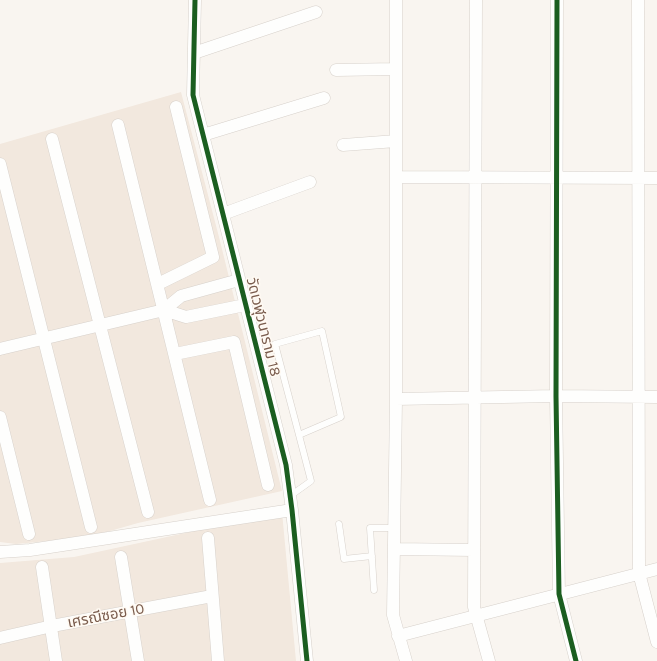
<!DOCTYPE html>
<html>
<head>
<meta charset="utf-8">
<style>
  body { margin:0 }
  canvas { display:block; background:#f9f5f0 }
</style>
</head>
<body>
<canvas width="657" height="661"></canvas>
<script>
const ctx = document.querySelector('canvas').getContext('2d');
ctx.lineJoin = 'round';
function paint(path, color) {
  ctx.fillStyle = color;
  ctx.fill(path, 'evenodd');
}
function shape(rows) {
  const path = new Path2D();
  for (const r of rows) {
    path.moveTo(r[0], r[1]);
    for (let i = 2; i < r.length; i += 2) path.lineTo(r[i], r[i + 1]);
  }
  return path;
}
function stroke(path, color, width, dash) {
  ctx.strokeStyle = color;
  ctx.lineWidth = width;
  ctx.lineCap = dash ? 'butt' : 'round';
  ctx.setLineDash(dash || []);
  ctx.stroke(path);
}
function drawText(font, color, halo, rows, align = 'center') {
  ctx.font = font + ' Karla,"Noto Sans Thai",sans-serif';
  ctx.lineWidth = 3;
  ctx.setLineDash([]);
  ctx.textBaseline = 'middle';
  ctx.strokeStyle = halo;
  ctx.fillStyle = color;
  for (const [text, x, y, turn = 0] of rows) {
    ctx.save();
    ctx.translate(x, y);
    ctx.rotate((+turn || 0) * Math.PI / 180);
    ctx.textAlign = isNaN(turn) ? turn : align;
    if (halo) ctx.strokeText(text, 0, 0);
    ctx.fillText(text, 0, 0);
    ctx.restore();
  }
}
const residential = shape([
  [181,92,219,237,282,491,138,523,89,537,16,544,0,542,0,144],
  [282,512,296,661,0,661,0,563,74,557,190,532,238,517]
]);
const lane = shape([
  [290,496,311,481,299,435,275,344,322,331,341,417,299,435],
  [339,524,344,559,372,556],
  [374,590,370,528,394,528]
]);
const street = shape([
  [195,0,193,95,286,465,292,510,307,661],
  [396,0,396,399,393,615,406,661],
  [476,0,474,607,489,661],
  [557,0,556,396,559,594,576,661],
  [638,0,639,573,657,642],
  [194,53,316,12],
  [336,70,396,69],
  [118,125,210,500],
  [203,135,324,98],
  [52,139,148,512],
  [343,145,396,141],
  [0,164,91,527],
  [396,177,657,178],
  [223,214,310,182],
  [239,280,181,296,164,310,186,317,245,305],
  [158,284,213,257,176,107],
  [0,349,164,310],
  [175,354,234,342,268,485],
  [396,399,556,396,657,397],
  [0,417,29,534],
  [208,538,218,661],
  [394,549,474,550],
  [0,552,30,550,292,510],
  [121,557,138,661],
  [42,567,56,661],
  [398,636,657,569],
  [0,638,52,626,212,596]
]);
const cycleway = shape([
  [195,0,193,95,286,465,292,510,307,661],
  [557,0,556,396,559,594,576,661]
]);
const streetNames = [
  ["วัดเวฬุวนาราม 18",263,327,76],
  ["เศรณีซอย 10",106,616,-11]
];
paint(residential, '#f2e8de');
stroke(lane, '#d7d1cb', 7);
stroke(street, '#d7d1cb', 13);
stroke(lane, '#fefefd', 6);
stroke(street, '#fefefd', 12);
stroke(cycleway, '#1b5e20', 5);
drawText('15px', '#7a5c4d', '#fffaf3', streetNames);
</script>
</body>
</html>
